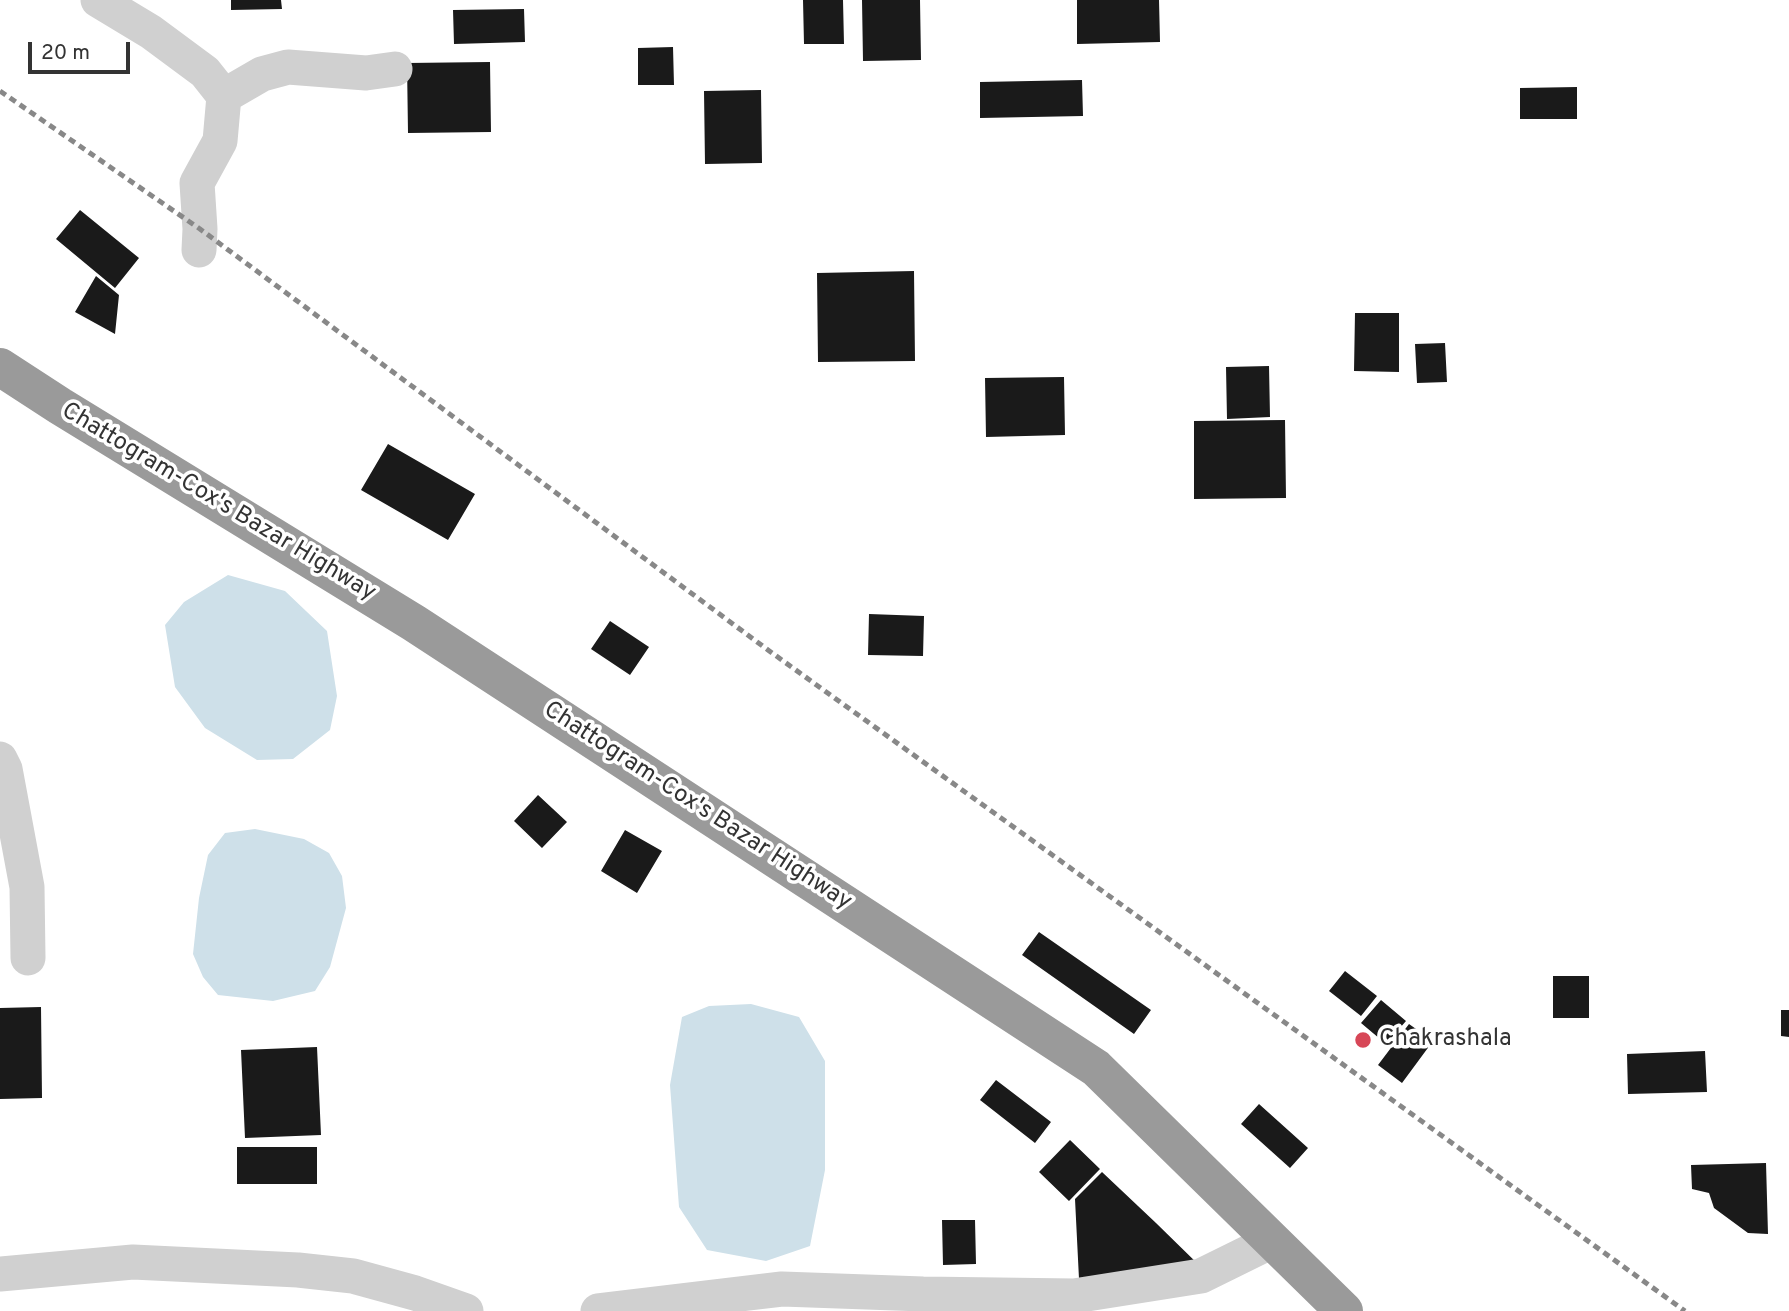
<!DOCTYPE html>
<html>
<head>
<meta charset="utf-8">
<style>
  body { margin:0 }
  #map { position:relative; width:1789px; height:1311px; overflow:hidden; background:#fff; font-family:Overpass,sans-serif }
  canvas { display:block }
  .scale { position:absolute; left:28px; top:42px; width:102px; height:32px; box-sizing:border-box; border:4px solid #333; border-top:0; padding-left:9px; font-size:21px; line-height:24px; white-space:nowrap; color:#333; -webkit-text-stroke:5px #fff; paint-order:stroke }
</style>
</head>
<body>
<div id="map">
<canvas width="1789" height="1311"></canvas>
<div class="scale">20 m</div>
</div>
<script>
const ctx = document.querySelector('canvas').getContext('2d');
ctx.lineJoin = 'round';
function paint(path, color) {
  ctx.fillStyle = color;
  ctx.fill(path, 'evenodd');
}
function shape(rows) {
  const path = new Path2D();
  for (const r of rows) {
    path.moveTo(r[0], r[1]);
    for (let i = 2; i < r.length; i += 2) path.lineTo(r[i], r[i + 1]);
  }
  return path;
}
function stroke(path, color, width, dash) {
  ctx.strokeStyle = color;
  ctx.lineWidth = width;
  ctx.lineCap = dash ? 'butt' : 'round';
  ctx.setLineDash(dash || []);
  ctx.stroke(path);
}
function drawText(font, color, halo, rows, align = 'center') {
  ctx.font = font + ' Overpass,sans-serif';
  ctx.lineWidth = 7;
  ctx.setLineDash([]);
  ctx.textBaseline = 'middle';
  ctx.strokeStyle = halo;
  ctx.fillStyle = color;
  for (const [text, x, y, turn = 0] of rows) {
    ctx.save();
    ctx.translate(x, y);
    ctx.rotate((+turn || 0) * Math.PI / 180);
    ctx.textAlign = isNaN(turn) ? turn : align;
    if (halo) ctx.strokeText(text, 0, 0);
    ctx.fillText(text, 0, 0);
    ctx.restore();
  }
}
const water = shape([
  [228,575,285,591,327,631,337,696,330,730,293,759,257,760,205,728,175,687,165,625,184,602],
  [255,829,304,839,329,853,342,876,346,908,330,967,315,991,273,1001,218,995,203,977,193,954,199,898,208,855,225,833],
  [751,1004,799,1017,825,1061,825,1170,810,1246,766,1261,707,1250,679,1207,670,1085,682,1017,709,1006]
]);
const building = shape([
  [231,0,281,0,282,9,231,10],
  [803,0,843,0,844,44,804,44],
  [862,0,920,0,921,60,863,61],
  [1077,0,1159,0,1160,42,1077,44],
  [524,9,525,42,454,44,453,10],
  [673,47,674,85,638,85,638,48],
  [490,62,491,132,408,133,407,63],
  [1082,80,1083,116,980,118,980,82],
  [1577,87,1577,119,1520,119,1520,88],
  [761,90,762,163,705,164,704,91],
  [80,210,139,258,115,288,56,239],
  [914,271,915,361,818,362,817,273],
  [96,276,119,295,115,334,75,312],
  [1355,313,1399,313,1399,372,1354,371],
  [1445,343,1447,382,1417,383,1415,344],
  [1269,366,1270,417,1227,419,1226,367],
  [1064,377,1065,435,986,437,985,378],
  [1285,420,1286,498,1194,499,1194,421],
  [388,444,475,494,448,540,361,490],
  [869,614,924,616,923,656,868,655],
  [610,621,649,647,630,675,591,649],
  [538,795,567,822,542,848,514,821],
  [625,830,662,851,637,893,601,871],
  [1039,932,1151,1010,1134,1034,1022,955],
  [1345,971,1377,996,1361,1016,1329,991],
  [1553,976,1589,976,1589,1018,1553,1018],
  [1381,1000,1406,1021,1386,1044,1361,1023],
  [41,1007,42,1098,0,1099,0,1008],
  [1781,1010,1789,1010,1789,1037,1781,1036],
  [1409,1024,1433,1041,1402,1083,1378,1065],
  [317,1047,321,1135,245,1138,241,1050],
  [1705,1051,1707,1092,1628,1094,1627,1054],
  [996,1080,1051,1122,1035,1143,980,1100],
  [1259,1104,1308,1148,1290,1168,1241,1124],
  [1070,1140,1100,1169,1069,1201,1039,1172],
  [237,1147,317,1147,317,1184,237,1184],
  [1766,1163,1768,1234,1748,1233,1714,1208,1709,1193,1692,1189,1691,1165],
  [1102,1172,1156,1223,1203,1269,1079,1279,1075,1199],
  [942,1220,975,1220,976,1264,943,1265]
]);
const street = shape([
  [98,0,151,32,205,72,224,96,220,141,197,183,200,229,199,250],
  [224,96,262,74,288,67,366,73,395,69],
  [0,759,5,769,27,887,28,958],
  [0,1274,133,1262,298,1270,353,1276,415,1293,466,1311],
  [598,1311,782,1289,923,1294,1074,1296,1201,1276,1272,1241]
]);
const highway = shape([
  [0,367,60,406,414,623,1096,1068,1344,1311]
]);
const rail = shape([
  [0,91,200,229,768,650,1685,1311]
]);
const markers = [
  [1363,1040,9,"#d74757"]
];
const streetNames = [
  ["Chattogram-Cox's Bazar Highway",218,503,31],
  ["Chattogram-Cox's Bazar Highway",697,807,33]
];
const poiNames = [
  ["Chakrashala",1379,1040]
];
paint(water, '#cee0e9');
paint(building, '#1a1a1a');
stroke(street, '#d0d0d0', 35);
stroke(highway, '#9a9a9a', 38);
stroke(rail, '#888', 5, [7, 5]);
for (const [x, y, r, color] of markers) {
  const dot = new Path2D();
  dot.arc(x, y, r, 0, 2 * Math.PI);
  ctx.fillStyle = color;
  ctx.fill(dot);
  stroke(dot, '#fff', 2.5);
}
drawText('24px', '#333', '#fff', streetNames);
drawText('24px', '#333', '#fff', poiNames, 'left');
</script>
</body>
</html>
